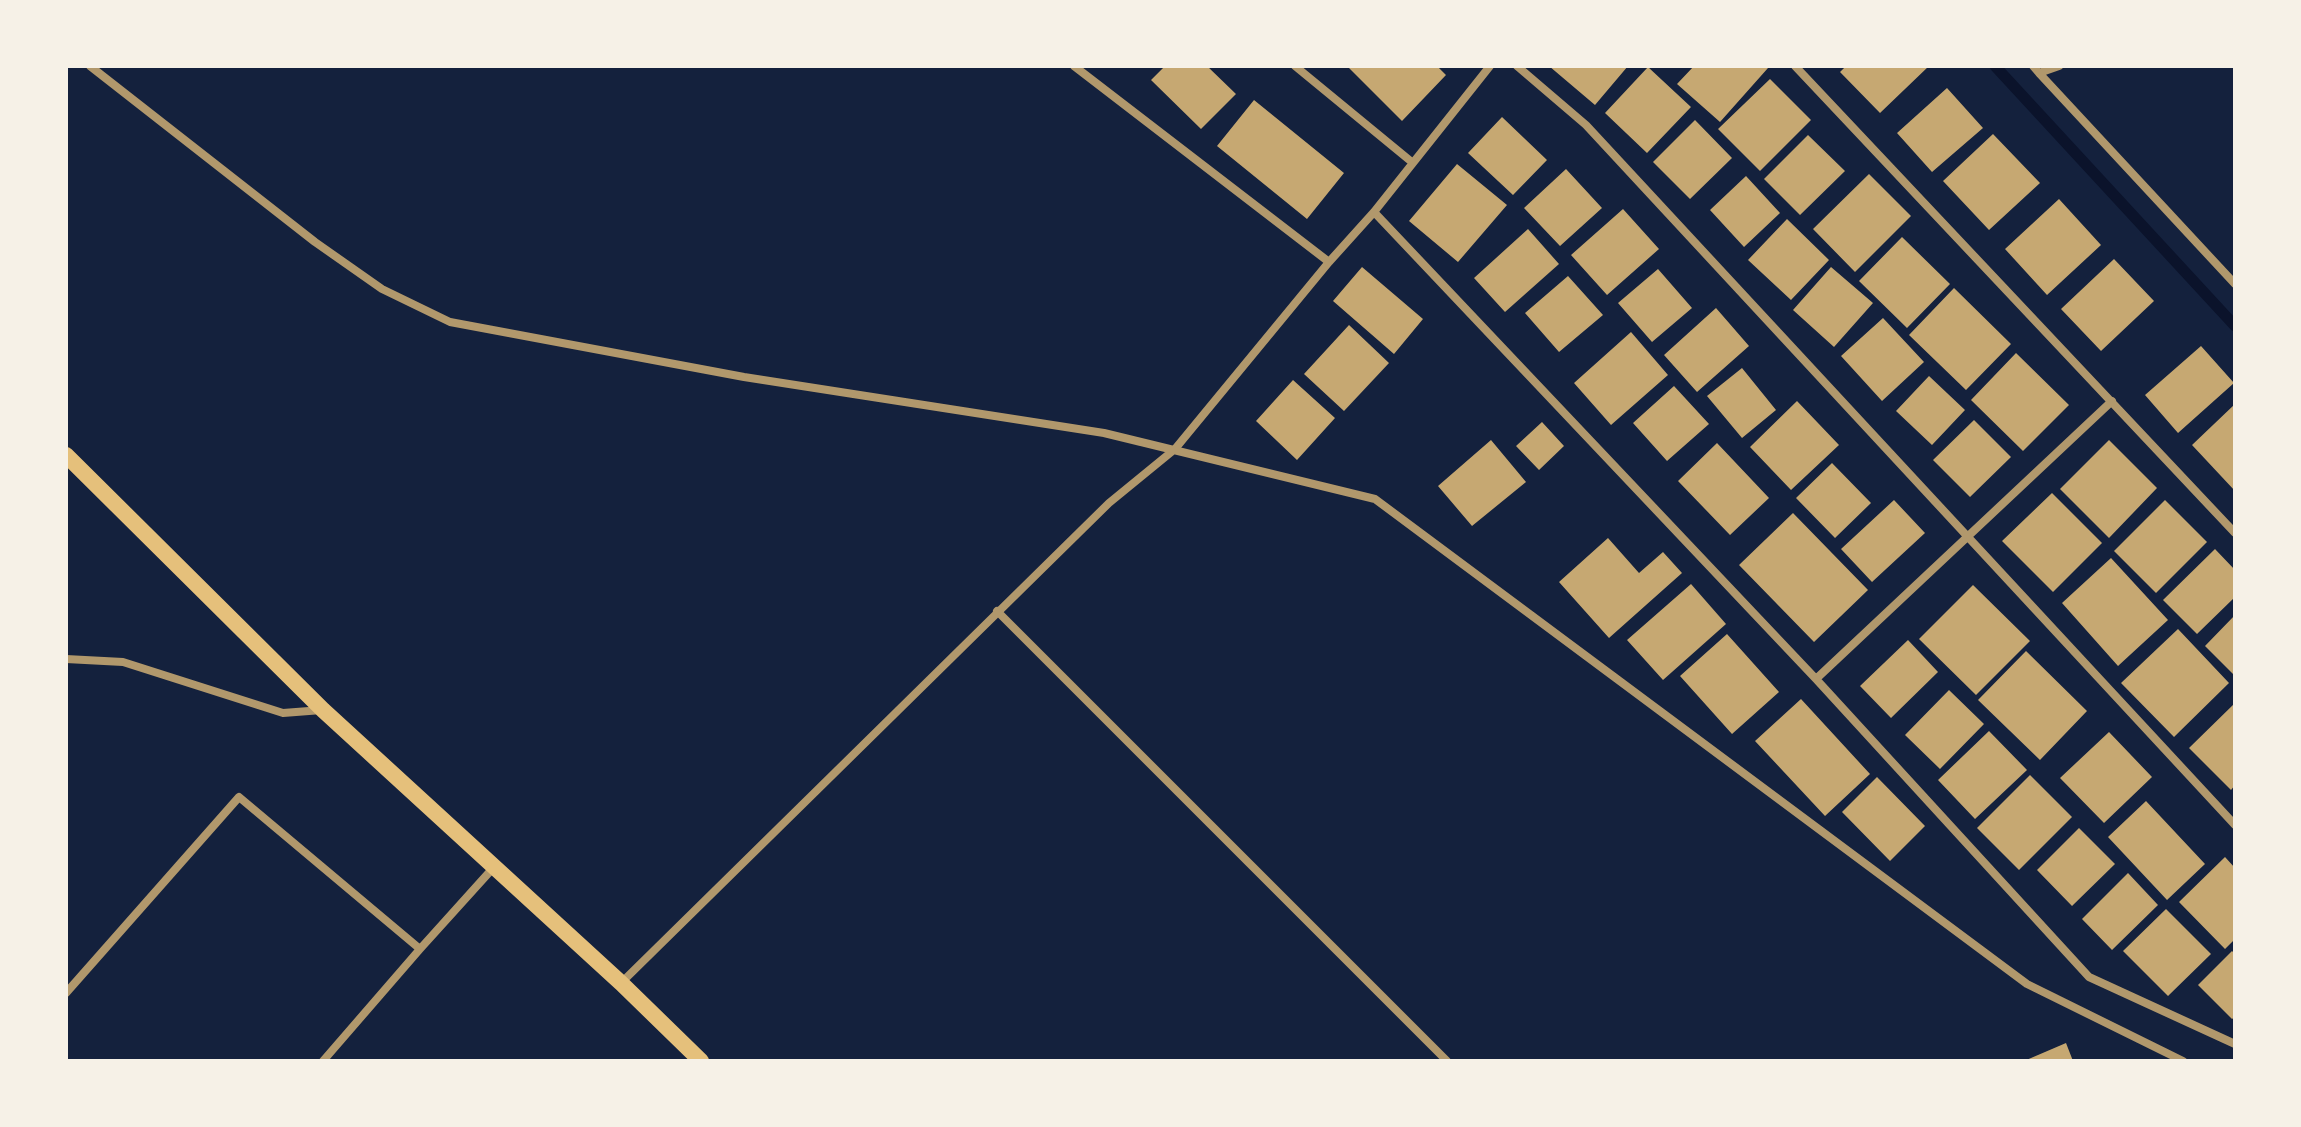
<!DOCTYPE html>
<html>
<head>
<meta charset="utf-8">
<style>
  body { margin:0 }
  #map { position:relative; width:2301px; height:1127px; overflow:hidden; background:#14213d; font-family:Lato,sans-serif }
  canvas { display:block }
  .frame { position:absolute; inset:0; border:68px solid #f6f1e7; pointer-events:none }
</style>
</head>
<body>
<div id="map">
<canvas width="2301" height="1127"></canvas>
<div class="frame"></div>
</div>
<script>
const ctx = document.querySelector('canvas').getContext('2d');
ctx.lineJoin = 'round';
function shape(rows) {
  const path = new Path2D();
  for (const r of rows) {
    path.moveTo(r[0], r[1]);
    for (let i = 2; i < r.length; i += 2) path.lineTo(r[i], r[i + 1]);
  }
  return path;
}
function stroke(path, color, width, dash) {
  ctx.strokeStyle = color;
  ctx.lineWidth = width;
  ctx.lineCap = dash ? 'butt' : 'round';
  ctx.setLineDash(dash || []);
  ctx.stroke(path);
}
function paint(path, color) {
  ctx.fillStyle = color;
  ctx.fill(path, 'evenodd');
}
const stream = shape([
  [1995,66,2235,326]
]);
const building = shape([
  [1165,66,1207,66,1236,94,1201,129,1151,80],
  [1347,66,1437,66,1446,75,1402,121],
  [1549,66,1628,66,1595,105],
  [1694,66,1766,66,1768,68,1720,122,1677,84],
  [1846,66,1929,66,1880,113,1840,72],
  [1648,67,1691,107,1647,153,1605,113],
  [1770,79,1811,120,1760,171,1718,129],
  [1947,88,1983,128,1932,172,1897,133],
  [1254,100,1344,173,1307,219,1217,146],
  [1502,117,1547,160,1513,195,1468,153],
  [1695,120,1732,158,1690,199,1653,162],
  [1993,134,2040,183,1989,230,1943,181],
  [1808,135,1845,171,1800,215,1764,179],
  [1457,164,1507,205,1458,262,1409,221],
  [1566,169,1602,208,1560,246,1524,208],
  [1869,174,1911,216,1855,272,1813,229],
  [1746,176,1780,213,1744,247,1710,210],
  [2059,199,2101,245,2047,295,2005,249],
  [1623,209,1659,249,1607,295,1571,255],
  [1787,219,1829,260,1791,300,1748,260],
  [1528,229,1559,264,1505,312,1474,278],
  [1902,237,1950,284,1907,328,1859,281],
  [2114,259,2154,301,2101,351,2061,309],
  [1362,267,1423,319,1394,354,1333,301],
  [1831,267,1873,303,1834,347,1793,310],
  [1658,269,1692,308,1652,342,1618,303],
  [1568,276,1603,315,1559,352,1525,313],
  [1954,288,2011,344,1966,390,1909,335],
  [1716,308,1749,346,1697,392,1664,355],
  [1883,318,1924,362,1882,401,1841,356],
  [1349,325,1389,363,1344,411,1304,374],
  [1631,332,1668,375,1611,425,1574,383],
  [2201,346,2234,383,2178,433,2145,395],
  [2016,353,2069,405,2023,451,1971,400],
  [1742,368,1776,410,1742,438,1707,396],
  [1929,376,1965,410,1932,445,1896,411],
  [1293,380,1335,418,1297,460,1256,421],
  [1674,386,1709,424,1667,461,1633,423],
  [1797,401,1839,445,1791,490,1750,447],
  [2235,404,2235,491,2192,445],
  [1974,420,2011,457,1970,497,1933,460],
  [1542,422,1564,446,1539,470,1516,446],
  [1491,440,1526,482,1472,526,1438,486],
  [2109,440,2157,488,2109,538,2060,489],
  [1717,443,1769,498,1730,535,1678,481],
  [1832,463,1871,503,1835,538,1796,498],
  [2052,493,2102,543,2053,592,2002,541],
  [1894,500,1925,533,1872,582,1841,549],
  [2165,500,2207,542,2156,593,2114,551],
  [1793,513,1868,590,1814,642,1739,565],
  [1608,538,1639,573,1663,552,1682,573,1609,638,1559,582],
  [2215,549,2235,570,2235,597,2197,634,2163,600],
  [2111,558,2168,620,2118,666,2062,603],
  [1691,584,1726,624,1663,680,1627,640],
  [1973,585,2030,641,1976,695,1919,639],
  [2235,615,2235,676,2205,646],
  [2178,629,2229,683,2174,737,2121,683],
  [1727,634,1779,692,1732,734,1680,676],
  [1908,640,1938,672,1891,718,1860,686],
  [2026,651,2087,711,2040,760,1978,700],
  [1949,690,1984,724,1940,769,1905,735],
  [1801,699,1870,774,1825,816,1755,741],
  [2235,703,2235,785,2231,790,2189,748],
  [1989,731,2027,770,1975,819,1938,780],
  [2109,732,2152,777,2104,823,2060,778],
  [2030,775,2072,817,2019,870,1977,828],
  [1877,777,1925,826,1890,861,1842,812],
  [2146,801,2205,864,2167,900,2108,837],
  [2079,828,2115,864,2072,906,2037,870],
  [2225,857,2235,868,2235,939,2225,949,2179,902],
  [2128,873,2158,905,2112,950,2082,919],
  [2166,909,2211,954,2168,996,2123,951],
  [2232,951,2235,954,2235,1017,2232,1019,2198,985],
  [2066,1043,2073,1061,2024,1061]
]);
const minor = shape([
  [90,66,315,242,382,289,450,322,744,377,1104,433,1375,499,2027,984,2183,1061],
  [1074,66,1329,262],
  [1295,66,1413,163],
  [1517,66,1586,125,2235,825],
  [1795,66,2235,533],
  [2033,66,2039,73,2059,66],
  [2039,73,2235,284],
  [1374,212,1816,679,2089,977,2235,1044],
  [997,611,1447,1061],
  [66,659,123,662,283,713,322,710],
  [1816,679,2112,401],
  [621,983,1109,503,1175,449,1329,262,1374,212,1490,66],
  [66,993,239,797,420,949],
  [323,1061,420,949,494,867]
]);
const secondary = shape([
  [66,455,323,710,621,983,701,1061]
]);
stroke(stream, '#0b132b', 11);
paint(building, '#c6a872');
stroke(minor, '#b1986c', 8);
stroke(secondary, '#e5c07b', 16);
</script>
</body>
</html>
